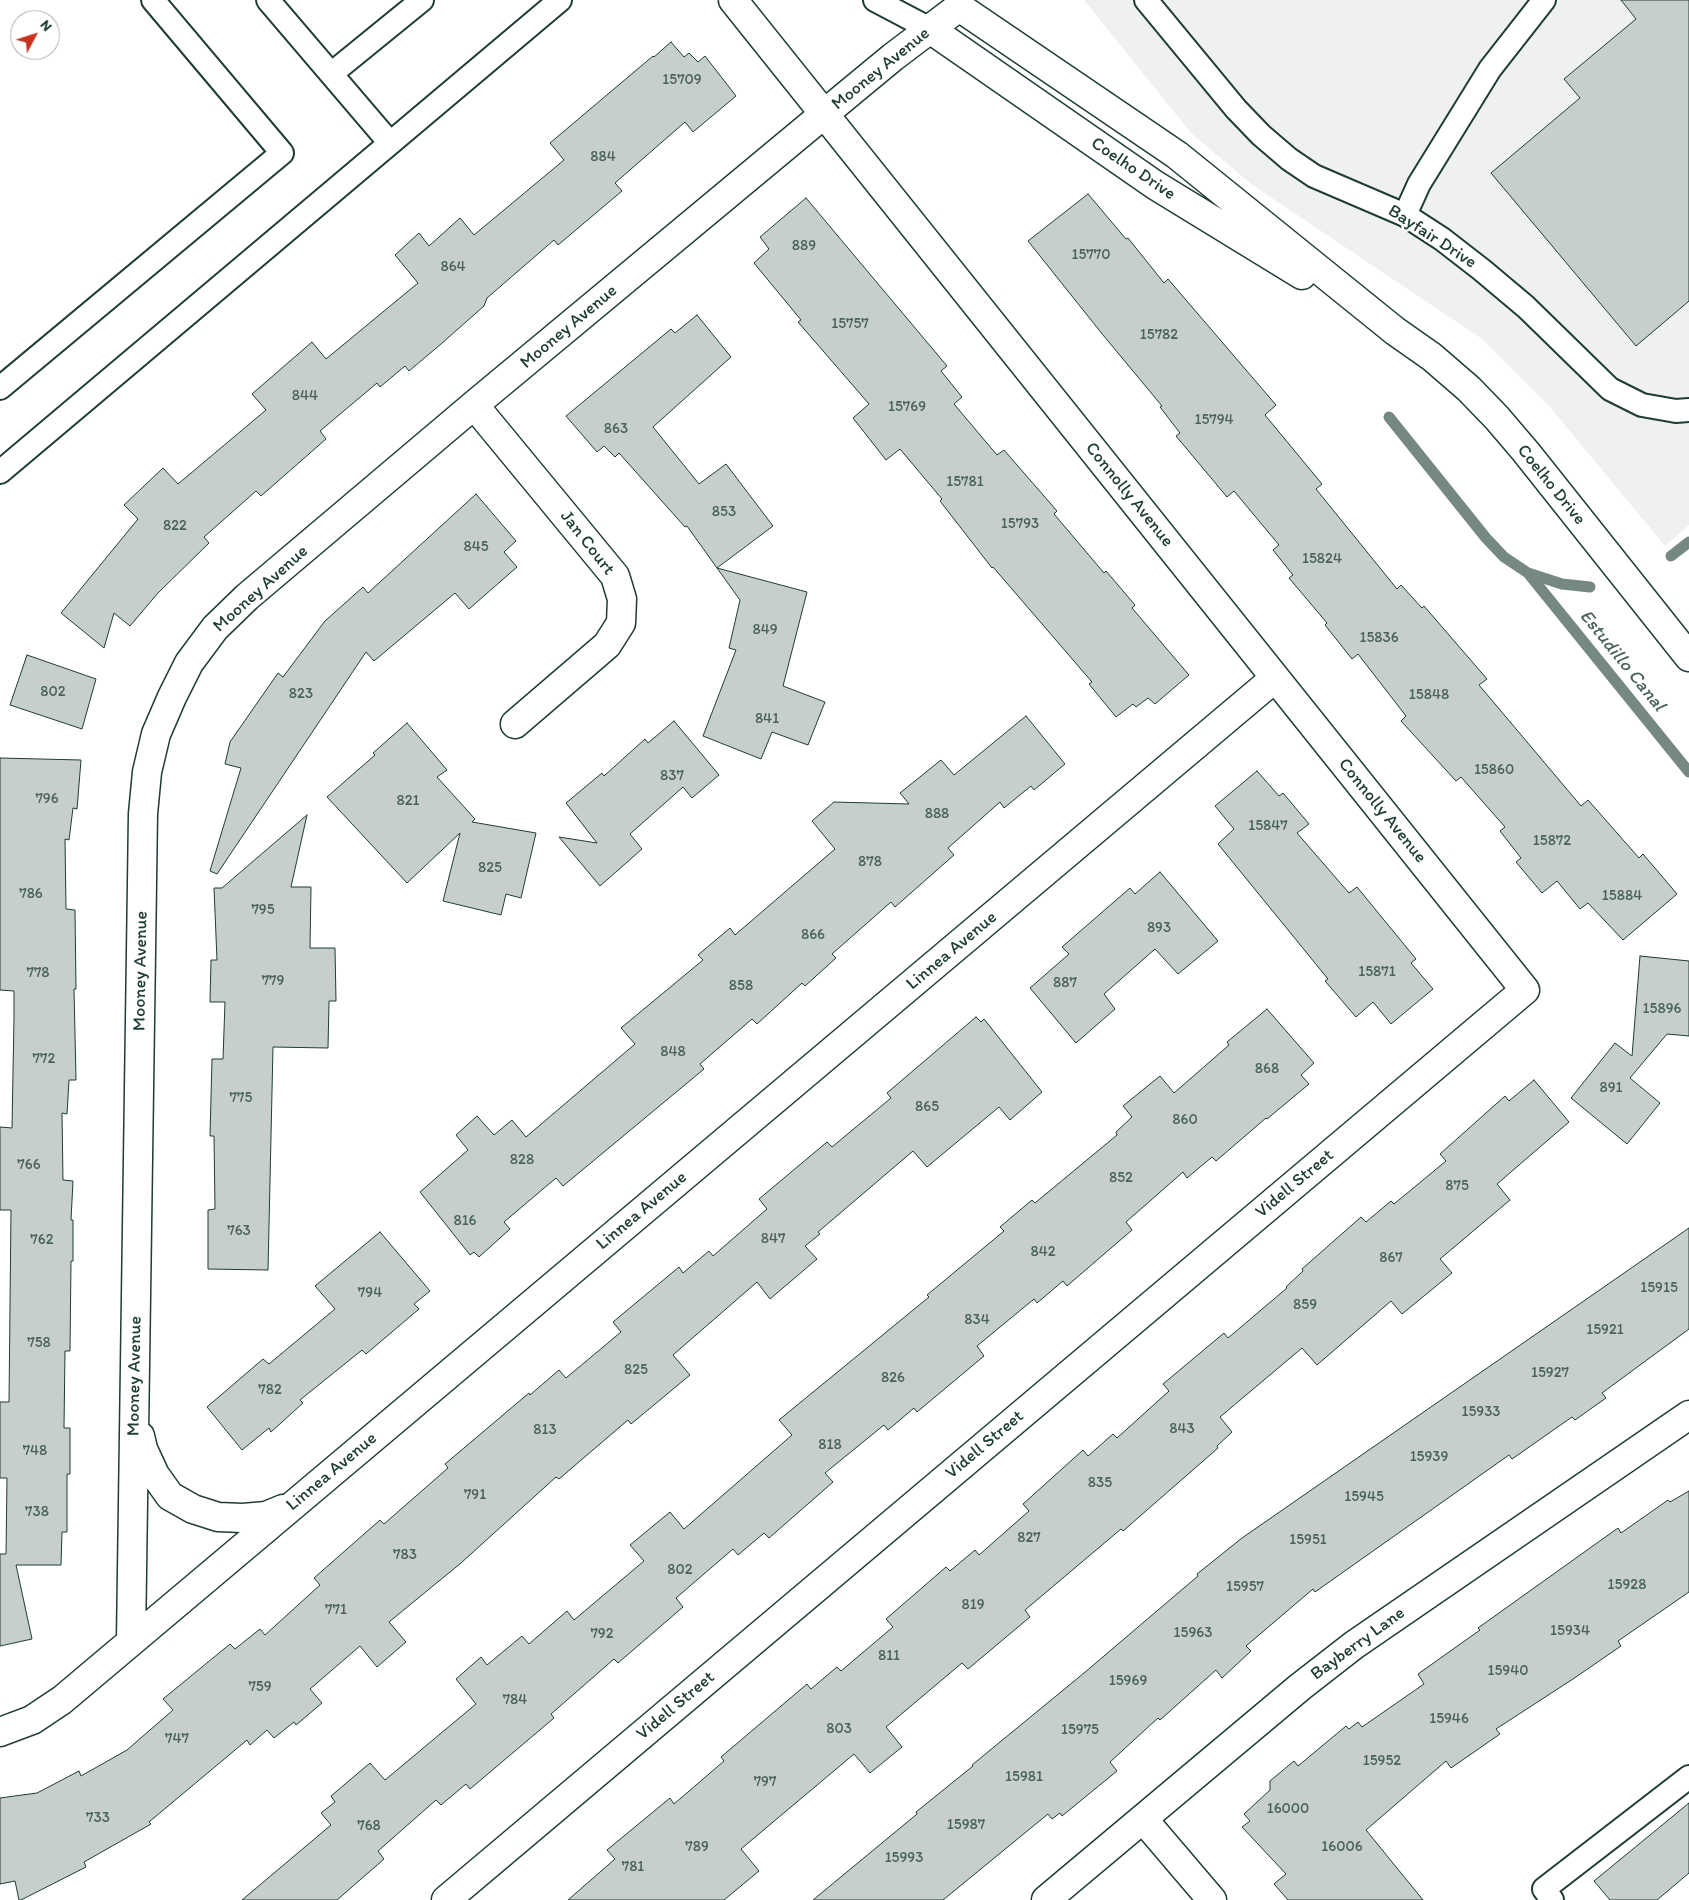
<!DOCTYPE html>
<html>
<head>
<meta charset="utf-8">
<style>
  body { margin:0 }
  #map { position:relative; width:1689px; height:1900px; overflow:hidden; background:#fff; font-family:Itim,sans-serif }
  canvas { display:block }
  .north { position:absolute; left:10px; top:10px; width:50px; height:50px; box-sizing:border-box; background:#fff; border:1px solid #a5b1ae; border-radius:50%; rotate:50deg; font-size:14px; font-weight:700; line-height:20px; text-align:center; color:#1f3d34 }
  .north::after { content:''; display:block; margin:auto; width:18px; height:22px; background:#c8321e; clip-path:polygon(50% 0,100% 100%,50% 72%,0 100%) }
</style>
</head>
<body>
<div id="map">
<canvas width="1689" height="1900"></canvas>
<div class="north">N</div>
</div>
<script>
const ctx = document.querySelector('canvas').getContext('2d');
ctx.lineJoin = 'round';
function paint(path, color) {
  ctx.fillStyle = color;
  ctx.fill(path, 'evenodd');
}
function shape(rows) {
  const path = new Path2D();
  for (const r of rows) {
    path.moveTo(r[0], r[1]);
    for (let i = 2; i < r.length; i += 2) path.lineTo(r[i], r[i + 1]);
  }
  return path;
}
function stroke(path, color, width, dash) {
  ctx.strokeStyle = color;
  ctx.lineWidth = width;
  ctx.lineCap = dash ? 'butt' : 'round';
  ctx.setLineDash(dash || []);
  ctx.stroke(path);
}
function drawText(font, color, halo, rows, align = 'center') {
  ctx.font = font + ' Itim,sans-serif';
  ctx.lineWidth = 5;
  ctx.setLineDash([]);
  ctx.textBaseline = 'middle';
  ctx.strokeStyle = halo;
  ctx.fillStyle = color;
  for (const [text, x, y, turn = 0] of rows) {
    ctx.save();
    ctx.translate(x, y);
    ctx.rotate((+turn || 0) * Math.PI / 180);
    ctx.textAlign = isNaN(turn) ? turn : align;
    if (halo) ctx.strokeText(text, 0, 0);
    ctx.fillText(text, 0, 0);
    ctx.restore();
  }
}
const built = shape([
  [1084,0,1689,0,1689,525,1665,546,1549,406,1482,339,1251,184,1191,133]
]);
const stream = shape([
  [1389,417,1486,538,1504,557,1528,573,1689,772],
  [1671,556,1689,542],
  [1528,573,1562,584,1590,587]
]);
const building = shape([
  [1621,0,1689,0,1689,301,1636,346,1491,173,1580,98,1564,79,1636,19,1621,0],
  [671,42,684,57,689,53,698,62,705,56,736,96,693,132,685,122,615,183,622,191,558,245,554,240,487,298,484,306,441,344,409,371,405,366,380,387,377,383,320,431,326,439,261,496,256,491,204,537,209,543,158,593,130,626,114,613,104,648,61,613,138,519,124,505,163,468,178,484,266,410,252,394,312,342,326,359,418,283,395,255,419,233,429,246,460,218,474,235,564,160,550,143,653,56,654,57,671,42],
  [1088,194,1126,239,1128,238,1164,283,1168,279,1276,405,1265,415,1322,484,1316,489,1397,589,1401,585,1422,608,1424,606,1487,679,1479,685,1581,806,1588,800,1639,858,1643,854,1677,894,1623,940,1588,903,1580,909,1557,881,1542,893,1516,862,1521,858,1500,831,1505,827,1461,777,1456,781,1401,721,1406,716,1358,654,1352,659,1325,625,1327,623,1289,578,1293,575,1273,550,1279,545,1234,491,1227,497,1176,436,1180,433,1160,407,1162,406,1103,335,1028,241,1088,194],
  [806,198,947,366,941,371,962,397,954,404,997,455,1004,450,1057,511,1054,514,1104,573,1106,571,1135,605,1132,608,1189,675,1155,704,1148,698,1136,707,1133,704,1116,717,1089,684,1092,682,993,567,992,568,940,501,942,499,900,449,886,460,853,418,869,404,798,322,801,320,754,263,769,249,760,237,806,198],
  [697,315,731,357,653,427,699,484,726,464,773,526,717,568,687,526,685,527,619,453,615,457,604,446,597,452,566,416,671,329,675,333,697,315],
  [476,494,516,541,504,552,517,567,469,609,455,593,374,661,366,652,217,874,210,871,241,768,225,764,230,742,278,673,283,677,325,621,363,587,368,593,476,494],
  [717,568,807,592,783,686,825,702,808,745,772,732,761,759,703,736,736,650,729,648,740,600,717,568],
  [27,655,96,679,82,729,10,705,27,655],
  [1026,716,1065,764,1034,790,1031,786,1004,808,1000,802,948,848,954,855,895,907,891,902,832,954,836,958,805,986,802,983,757,1024,752,1019,700,1064,704,1069,563,1186,556,1178,504,1222,510,1229,479,1257,474,1252,470,1255,420,1192,468,1150,456,1135,477,1116,494,1135,512,1120,526,1137,635,1044,621,1028,703,960,698,955,730,928,735,935,835,849,812,821,834,802,909,804,900,793,941,760,954,775,1026,716],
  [674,721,719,775,692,798,683,787,630,834,642,849,600,886,559,837,597,843,566,803,602,773,604,776,645,739,648,743,674,721],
  [407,723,447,770,437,777,475,819,472,822,536,833,521,898,506,894,501,915,443,901,460,833,407,883,327,797,375,755,373,753,407,723],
  [0,758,81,760,77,809,73,808,69,840,65,839,66,909,75,910,76,989,74,989,76,1080,69,1080,67,1114,62,1113,63,1180,73,1181,71,1220,73,1220,73,1261,71,1261,70,1351,65,1351,64,1428,70,1428,70,1474,67,1474,67,1532,62,1532,61,1565,16,1565,32,1639,0,1646,0,1554,6,1554,7,1478,0,1478,0,1402,9,1402,11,1210,0,1210,0,1127,12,1128,14,1018,14,991,0,990,0,758],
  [1257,771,1279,796,1283,793,1309,824,1297,833,1349,893,1357,887,1416,959,1411,963,1433,989,1391,1024,1373,1002,1356,1017,1325,981,1328,979,1218,844,1234,829,1215,806,1257,771],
  [307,815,291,887,311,887,310,948,335,948,336,1001,329,1001,328,1048,273,1047,268,1270,208,1269,208,1210,215,1209,214,1136,210,1136,212,1059,223,1059,225,1002,210,1002,211,960,217,960,214,888,222,888,307,815],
  [1160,872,1218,941,1178,974,1155,949,1104,994,1115,1009,1076,1043,1030,988,1069,954,1062,947,1130,888,1135,894,1160,872],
  [1640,956,1689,961,1689,1036,1667,1034,1630,1078,1660,1103,1627,1144,1571,1098,1615,1043,1632,1056,1640,956],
  [1267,1009,1314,1063,1301,1075,1309,1084,1267,1119,1266,1118,1216,1161,1212,1157,1187,1178,1183,1172,1126,1222,1132,1230,1067,1286,1063,1281,1037,1303,1034,1299,977,1346,984,1356,917,1412,914,1408,888,1430,884,1425,825,1473,833,1482,769,1538,764,1533,738,1555,733,1549,676,1598,683,1607,618,1663,614,1659,551,1714,554,1718,470,1789,466,1784,441,1805,436,1800,378,1851,384,1859,337,1900,242,1900,331,1825,321,1813,335,1802,331,1796,370,1763,385,1780,476,1704,456,1679,481,1657,487,1665,522,1636,529,1644,567,1611,574,1620,644,1561,630,1545,670,1512,684,1529,792,1435,779,1420,929,1297,927,1295,1004,1231,1000,1227,1032,1200,1035,1203,1117,1135,1116,1132,1132,1117,1123,1106,1160,1076,1174,1093,1229,1045,1227,1042,1267,1009],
  [976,1017,981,1022,984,1019,1042,1092,1010,1120,999,1107,927,1167,913,1151,818,1232,820,1234,805,1246,817,1259,770,1299,757,1282,673,1355,690,1375,631,1424,628,1420,559,1479,556,1477,461,1563,389,1622,406,1642,377,1667,360,1646,310,1689,322,1703,296,1725,294,1722,274,1738,267,1730,250,1745,247,1740,149,1822,151,1824,84,1862,86,1867,21,1900,19,1900,15,1881,0,1884,0,1798,37,1793,79,1771,81,1776,127,1750,173,1710,163,1699,230,1644,235,1649,260,1629,265,1635,320,1585,314,1578,380,1520,384,1524,448,1468,445,1464,529,1393,530,1395,559,1370,566,1378,621,1332,613,1322,679,1267,683,1273,709,1251,713,1256,767,1209,759,1199,827,1142,832,1147,891,1098,887,1093,976,1017],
  [1534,1080,1569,1122,1497,1184,1510,1200,1440,1259,1452,1273,1402,1314,1391,1301,1317,1365,1302,1348,1220,1417,1232,1432,1217,1446,1218,1448,1123,1531,1121,1529,1025,1610,1030,1617,968,1669,962,1663,886,1727,902,1747,870,1773,854,1754,741,1849,759,1871,724,1900,568,1900,615,1859,607,1850,670,1798,674,1804,724,1761,721,1757,807,1684,811,1689,837,1667,841,1671,893,1627,886,1619,946,1567,950,1571,975,1550,979,1555,1029,1511,1023,1504,1083,1450,1088,1456,1113,1434,1117,1438,1169,1391,1163,1384,1224,1333,1228,1338,1287,1288,1286,1287,1303,1271,1302,1269,1361,1217,1366,1222,1391,1201,1394,1204,1446,1161,1440,1154,1505,1096,1509,1101,1534,1080],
  [1689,1228,1689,1329,1602,1393,1606,1398,1575,1420,1572,1417,1512,1459,1509,1455,1315,1592,1313,1589,1246,1646,1251,1651,1222,1678,1216,1670,1160,1720,1158,1718,1110,1762,1117,1771,1062,1816,1060,1813,1052,1819,1048,1814,943,1900,813,1900,917,1814,916,1812,973,1766,972,1765,1084,1673,1198,1576,1197,1574,1242,1538,1689,1228],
  [380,1232,430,1291,414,1304,419,1309,366,1354,362,1350,300,1400,303,1403,271,1432,269,1428,242,1450,207,1407,263,1359,269,1364,335,1309,315,1286,380,1232],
  [1689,1491,1689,1592,1618,1641,1621,1646,1573,1679,1496,1729,1500,1734,1451,1768,1446,1761,1366,1830,1423,1900,1288,1900,1274,1884,1286,1874,1242,1827,1250,1821,1244,1814,1270,1790,1270,1781,1294,1761,1298,1766,1346,1726,1349,1729,1358,1722,1362,1727,1424,1684,1418,1674,1480,1630,1478,1628,1618,1528,1621,1533,1668,1500,1670,1502,1689,1491],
  [1689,1803,1689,1873,1657,1900,1610,1900,1594,1881,1689,1803]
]);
const lane = shape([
  [268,0,390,143],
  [875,0,930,29],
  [1146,0,1236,109,1261,135,1289,159,1314,176,1405,215,1442,239,1482,270,1526,307,1610,389,1642,405,1676,411,1689,410],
  [331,74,422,0],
  [1405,215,1419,184,1490,69,1544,0],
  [0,388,282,153,153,0],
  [0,472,560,0],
  [1552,1900,1544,1889,1689,1777]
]);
const street = shape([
  [930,29,1155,185,1302,275],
  [474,405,615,576,622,599,621,623,607,645,515,724],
  [140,1436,143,1449,155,1475,170,1496,193,1509,218,1517,243,1518,266,1516,283,1509],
  [131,1640,143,814,147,772,156,734,172,697,189,663,215,628,247,597,474,405,853,90,893,57,959,7,1177,155,1395,331,1432,357,1469,389,1497,418,1526,452,1689,657],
  [0,1732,32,1720,62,1700,1275,678],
  [1143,1819,1212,1900],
  [446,1900,1525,990,733,0],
  [1046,1900,1300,1687,1354,1645,1689,1415]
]);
const numberNames = [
  ["15709",682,80],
  ["884",603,157],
  ["889",804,246],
  ["15770",1091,255],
  ["864",453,267],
  ["15757",850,324],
  ["15782",1159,335],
  ["844",305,396],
  ["15769",907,407],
  ["15794",1214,420],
  ["863",616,429],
  ["15781",965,482],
  ["853",724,512],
  ["15793",1020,524],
  ["822",175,526],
  ["845",476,547],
  ["15824",1322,559],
  ["849",765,630],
  ["15836",1379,638],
  ["802",53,692],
  ["823",301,694],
  ["15848",1429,695],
  ["841",767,719],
  ["15860",1494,770],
  ["837",672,776],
  ["796",47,799],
  ["821",408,801],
  ["888",937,814],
  ["15847",1268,826],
  ["15872",1552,841],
  ["878",870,862],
  ["825",490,868],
  ["786",31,894],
  ["15884",1622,896],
  ["795",263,910],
  ["893",1159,928],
  ["866",813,935],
  ["15871",1377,972],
  ["778",38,973],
  ["779",273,981],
  ["887",1065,983],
  ["858",741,986],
  ["15896",1662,1009],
  ["848",673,1052],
  ["772",44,1059],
  ["868",1267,1069],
  ["891",1611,1088],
  ["775",241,1098],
  ["865",927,1107],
  ["860",1185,1120],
  ["828",522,1160],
  ["766",29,1165],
  ["852",1121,1178],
  ["875",1457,1186],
  ["816",465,1221],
  ["763",239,1231],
  ["847",773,1239],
  ["762",42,1240],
  ["842",1043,1252],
  ["867",1391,1258],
  ["15915",1659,1288],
  ["794",370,1293],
  ["859",1305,1305],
  ["834",977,1320],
  ["15921",1605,1330],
  ["758",39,1343],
  ["825",636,1370],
  ["15927",1550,1373],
  ["826",893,1378],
  ["782",270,1390],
  ["15933",1481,1412],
  ["843",1182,1429],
  ["813",545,1430],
  ["818",830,1445],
  ["748",35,1451],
  ["15939",1429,1457],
  ["835",1100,1483],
  ["791",475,1495],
  ["15945",1364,1497],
  ["738",37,1512],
  ["827",1029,1538],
  ["15951",1308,1540],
  ["783",405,1555],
  ["802",680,1570],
  ["15928",1627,1585],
  ["15957",1245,1587],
  ["819",973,1605],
  ["771",336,1610],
  ["15934",1570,1631],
  ["15963",1193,1633],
  ["792",602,1634],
  ["811",889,1656],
  ["15940",1508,1671],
  ["15969",1128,1681],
  ["759",260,1687],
  ["784",515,1700],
  ["15946",1449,1719],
  ["803",839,1729],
  ["15975",1080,1730],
  ["747",177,1739],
  ["15952",1382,1761],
  ["15981",1024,1777],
  ["797",765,1782],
  ["16000",1288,1809],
  ["733",98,1818],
  ["15987",966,1825],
  ["768",369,1826],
  ["789",697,1847],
  ["16006",1342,1847],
  ["15993",904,1858],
  ["781",633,1867]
];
const streetNames = [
  ["Mooney Avenue",881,69,-39],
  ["Coelho Drive",1133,169,34],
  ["Bayfair Drive",1432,237,33],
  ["Mooney Avenue",569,327,-40],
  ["Coelho Drive",1551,485,51],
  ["Connolly Avenue",1129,495,51],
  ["Jan Court",587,543,52],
  ["Mooney Avenue",261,589,-42],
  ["Connolly Avenue",1382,811,51],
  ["Linnea Avenue",952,951,-40],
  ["Mooney Avenue",141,971,-89],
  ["Videll Street",1295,1184,-40],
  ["Linnea Avenue",642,1211,-40],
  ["Mooney Avenue",135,1376,-89],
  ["Videll Street",985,1445,-40],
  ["Linnea Avenue",332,1472,-40],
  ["Bayberry Lane",1358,1644,-36],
  ["Videll Street",676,1706,-40]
];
const waterNames = [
  ["Estudillo Canal",1622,661,51]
];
paint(built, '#eef1f0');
stroke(stream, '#758883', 11);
paint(building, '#c7cfcc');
stroke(building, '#1f3d34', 1);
stroke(lane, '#1f3d34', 26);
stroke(street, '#1f3d34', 31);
stroke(lane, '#fff', 22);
stroke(street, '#fff', 28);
drawText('15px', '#49625a', null, numberNames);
drawText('18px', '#1f3d34', '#fff', streetNames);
drawText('italic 19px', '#4a625b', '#fff', waterNames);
</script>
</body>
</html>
